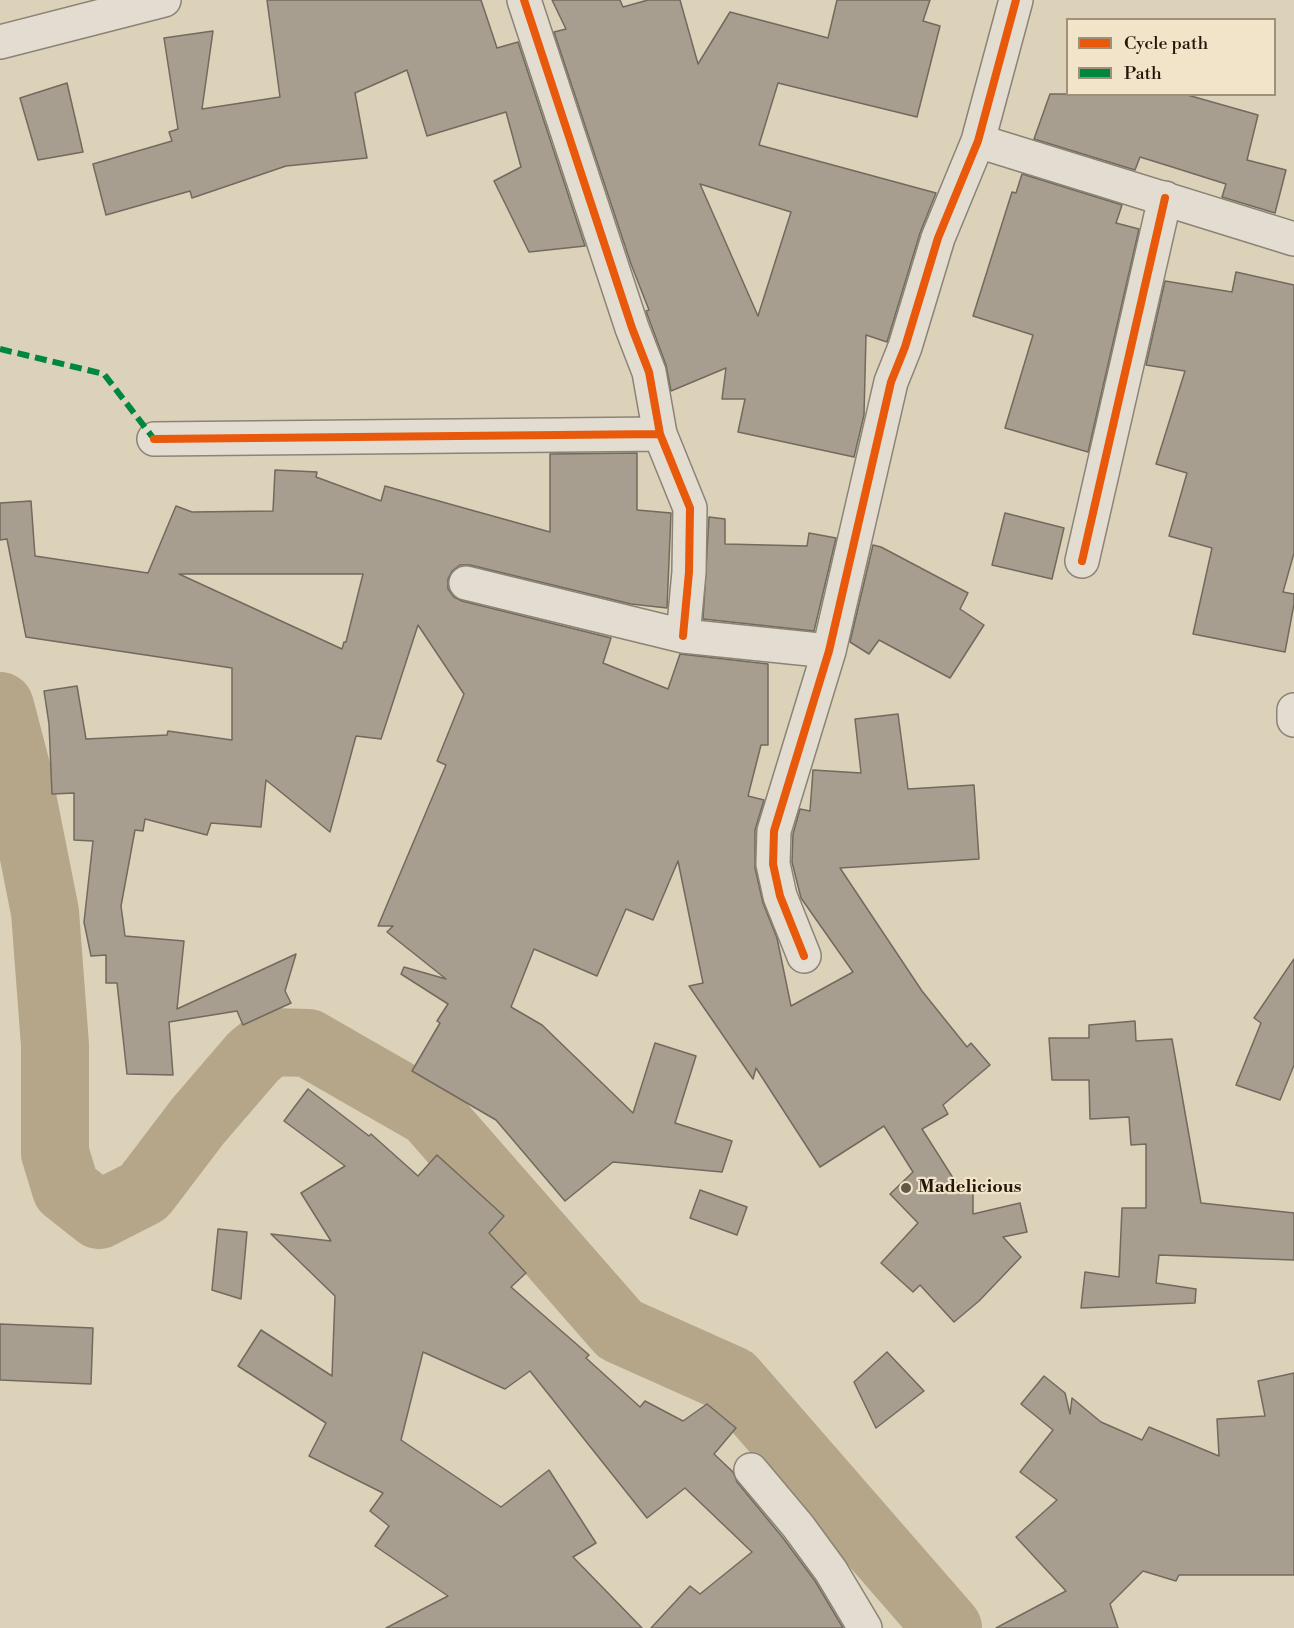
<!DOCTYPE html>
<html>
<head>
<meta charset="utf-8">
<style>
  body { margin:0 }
  #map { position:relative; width:1294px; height:1628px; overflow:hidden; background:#dcd1b9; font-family:"Libre Bodoni",serif }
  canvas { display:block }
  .legend { position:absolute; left:1066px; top:18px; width:210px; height:78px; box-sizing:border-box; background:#f1e4c8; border:2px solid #9e917c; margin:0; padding:8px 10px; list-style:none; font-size:18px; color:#221509 }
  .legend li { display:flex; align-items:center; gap:12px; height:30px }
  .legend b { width:30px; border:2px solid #9e917c }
</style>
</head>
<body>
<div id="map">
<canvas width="1294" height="1628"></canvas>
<ul class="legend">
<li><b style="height:8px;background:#e8590c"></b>Cycle path</li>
<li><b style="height:8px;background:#00873e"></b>Path</li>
</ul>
</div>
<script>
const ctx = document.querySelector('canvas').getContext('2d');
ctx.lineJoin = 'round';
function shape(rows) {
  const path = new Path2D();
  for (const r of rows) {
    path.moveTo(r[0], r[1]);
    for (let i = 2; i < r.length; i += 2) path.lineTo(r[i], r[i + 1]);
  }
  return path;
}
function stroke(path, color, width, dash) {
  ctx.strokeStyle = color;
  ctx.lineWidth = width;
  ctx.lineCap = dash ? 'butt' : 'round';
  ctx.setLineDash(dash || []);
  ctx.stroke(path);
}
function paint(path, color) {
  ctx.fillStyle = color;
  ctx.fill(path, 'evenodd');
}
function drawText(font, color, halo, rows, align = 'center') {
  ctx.font = font + ' "Libre Bodoni",serif';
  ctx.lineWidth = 4.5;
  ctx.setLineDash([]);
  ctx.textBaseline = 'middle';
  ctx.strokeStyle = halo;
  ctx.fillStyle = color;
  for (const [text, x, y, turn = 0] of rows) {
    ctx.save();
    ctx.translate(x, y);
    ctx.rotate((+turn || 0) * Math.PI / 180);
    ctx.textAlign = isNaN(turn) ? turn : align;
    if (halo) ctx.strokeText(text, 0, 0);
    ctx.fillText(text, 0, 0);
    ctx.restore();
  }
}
const river = shape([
  [0,706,17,771,45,912,55,1045,55,1153,66,1189,99,1215,144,1192,198,1121,253,1057,271,1042,308,1043,430,1113,620,1330,732,1380,948,1628]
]);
const building = shape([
  [267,0,481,0,497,48,518,42,585,246,529,252,494,181,521,167,506,112,427,136,407,70,355,93,367,158,286,166,192,198,190,191,106,215,93,164,172,141,169,132,178,129,164,38,213,31,202,109,280,97,267,0],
  [552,0,620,0,623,7,648,0,680,0,698,64,730,12,828,38,837,0,930,0,923,21,940,26,917,117,778,83,759,145,936,193,920,233,887,342,866,335,864,415,854,457,738,432,745,399,722,399,726,368,671,391,666,365,646,311,649,310,631,264,554,32,566,29,552,0],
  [700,184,791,212,758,316,700,184],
  [67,83,83,152,38,160,20,98,67,83],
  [1050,94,1184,94,1258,115,1247,160,1286,170,1275,213,1222,197,1226,184,1169,166,1140,157,1135,170,1034,139,1050,94],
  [1022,174,1122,205,1116,223,1139,229,1088,452,1005,428,1033,335,973,316,1012,192,1016,193,1022,174],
  [1236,272,1294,285,1294,553,1283,592,1294,594,1294,604,1285,652,1193,634,1212,548,1169,536,1187,473,1156,464,1185,371,1146,365,1165,281,1232,292,1236,272],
  [637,453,637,510,671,513,667,608,631,604,470,565,460,565,452,571,448,579,448,589,454,597,462,601,611,638,603,663,668,689,680,654,768,664,768,745,761,745,748,796,764,800,755,830,755,868,763,903,777,938,791,1006,853,972,801,898,792,862,793,834,800,809,810,811,813,770,861,773,855,719,898,714,908,789,974,785,979,859,840,868,922,991,967,1047,971,1043,990,1065,943,1105,948,1114,922,1129,960,1189,973,1189,973,1214,1020,1203,1027,1232,1003,1237,1021,1257,979,1301,954,1322,920,1285,913,1292,881,1263,918,1223,890,1194,913,1172,884,1126,820,1167,756,1068,753,1079,689,986,703,983,678,861,653,920,626,909,597,976,534,949,511,1007,542,1025,633,1113,655,1043,696,1056,675,1123,732,1141,722,1172,613,1162,565,1201,496,1120,412,1071,440,1023,437,1021,448,1004,401,974,404,967,446,979,387,932,393,926,378,926,446,765,437,761,464,694,418,625,381,739,356,736,330,832,266,780,261,827,211,823,207,835,145,819,143,831,135,830,121,906,125,936,184,941,177,1009,296,954,285,991,291,1003,243,1025,237,1011,169,1022,173,1075,127,1074,117,983,106,983,106,955,91,956,84,922,93,841,74,840,74,793,52,794,49,724,44,691,77,686,86,739,167,735,168,731,232,740,232,668,26,637,7,539,0,540,0,503,31,501,35,556,148,573,176,506,192,512,273,511,275,470,317,472,316,477,381,501,385,486,550,532,550,454,637,453],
  [179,574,363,574,346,642,344,642,342,649,179,574],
  [1005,513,1064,528,1052,579,992,565,1005,513],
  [709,517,725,519,725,544,807,546,809,533,836,538,814,631,703,619,709,517],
  [873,545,881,547,968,593,960,609,984,625,950,678,879,640,869,654,850,642,873,545],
  [1294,959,1294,1065,1280,1100,1236,1085,1261,1023,1254,1018,1294,959],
  [1135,1021,1136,1041,1172,1039,1201,1203,1294,1213,1294,1260,1159,1255,1156,1283,1196,1289,1195,1303,1081,1308,1085,1272,1119,1277,1122,1208,1146,1208,1146,1144,1131,1145,1129,1117,1090,1119,1089,1080,1052,1080,1049,1038,1089,1038,1089,1025,1135,1021],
  [308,1089,369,1136,371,1134,418,1176,437,1155,504,1216,489,1233,526,1273,511,1287,589,1355,586,1358,640,1407,645,1401,683,1421,707,1404,736,1428,714,1454,733,1472,737,1482,783,1538,815,1581,843,1628,651,1628,690,1586,700,1594,752,1552,685,1488,647,1518,530,1371,505,1389,423,1352,401,1440,501,1507,549,1470,596,1543,573,1557,642,1628,386,1628,448,1596,375,1546,389,1526,370,1511,383,1493,309,1456,326,1423,238,1366,261,1330,332,1376,335,1296,271,1234,331,1241,301,1193,345,1166,284,1121,308,1089],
  [700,1190,747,1207,737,1235,690,1218,700,1190],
  [218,1229,247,1232,241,1299,212,1290,218,1229],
  [0,1324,93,1328,91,1384,0,1380,0,1324],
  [887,1352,924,1391,876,1428,854,1382,887,1352],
  [1294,1373,1294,1575,1179,1575,1176,1581,1143,1571,1110,1604,1118,1628,996,1628,1066,1591,1016,1537,1057,1500,1020,1472,1053,1430,1021,1404,1044,1376,1065,1393,1070,1414,1072,1398,1101,1422,1142,1440,1149,1427,1219,1456,1217,1419,1265,1416,1258,1381,1294,1373]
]);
const street = shape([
  [524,0,632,328,649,372,660,434,690,508,689,572,683,636],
  [0,42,164,0],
  [978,141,1294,239],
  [154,439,660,434],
  [1082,561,1165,198],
  [466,583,683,636,829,651],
  [1294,710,1294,720],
  [804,956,780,896,773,864,774,831,829,651,891,382,905,347,938,238,978,141,1016,0],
  [751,1470,798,1526,831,1571,865,1628]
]);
const quiet = shape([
  [0,349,104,374,154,439]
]);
const cycleway = shape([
  [524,0,632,328,649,372,660,434,690,508,689,572,683,636],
  [154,439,660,434],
  [1082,561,1165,198],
  [804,956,780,896,773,864,774,831,829,651,891,382,905,347,938,238,978,141,1016,0]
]);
const markers = [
  [906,1188,6,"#635747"]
];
const poiNames = [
  ["Madelicious",918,1188]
];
stroke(river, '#b6a689', 68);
paint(building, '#a79e8f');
stroke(building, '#716a5d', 1.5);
stroke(street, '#8b8375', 36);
stroke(street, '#e3ddd1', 33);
stroke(quiet, '#00873e', 6, [12, 6]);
stroke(cycleway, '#e8590c', 8);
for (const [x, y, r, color] of markers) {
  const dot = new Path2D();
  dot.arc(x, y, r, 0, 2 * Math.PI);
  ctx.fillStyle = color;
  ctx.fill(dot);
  stroke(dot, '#f1e4c8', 2);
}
drawText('bold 18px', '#221509', '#f1e4c8', poiNames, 'left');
</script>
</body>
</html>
